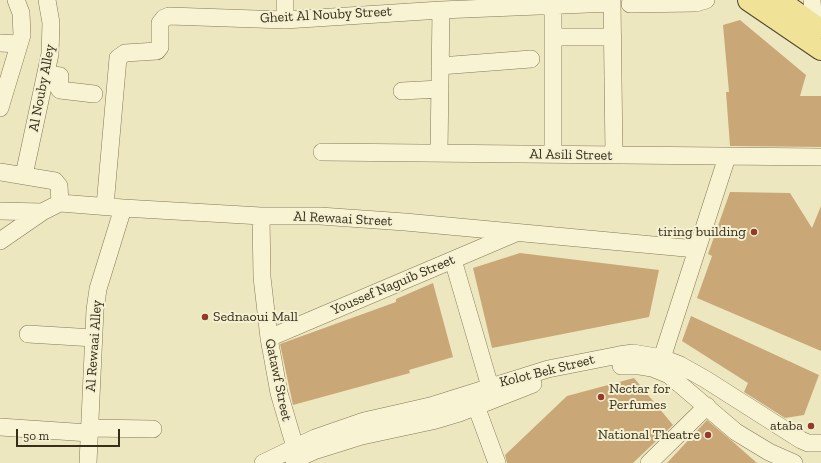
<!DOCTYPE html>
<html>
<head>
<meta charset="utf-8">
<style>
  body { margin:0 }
  #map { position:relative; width:821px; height:463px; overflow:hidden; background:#ede7c0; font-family:"Zilla Slab",serif }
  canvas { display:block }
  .scale { position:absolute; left:16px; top:429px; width:104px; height:18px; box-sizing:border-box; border:2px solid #352d1d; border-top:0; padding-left:5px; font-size:12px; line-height:14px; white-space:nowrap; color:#352d1d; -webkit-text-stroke:3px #f4f0d0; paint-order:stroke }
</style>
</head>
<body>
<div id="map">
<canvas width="821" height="463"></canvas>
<div class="scale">50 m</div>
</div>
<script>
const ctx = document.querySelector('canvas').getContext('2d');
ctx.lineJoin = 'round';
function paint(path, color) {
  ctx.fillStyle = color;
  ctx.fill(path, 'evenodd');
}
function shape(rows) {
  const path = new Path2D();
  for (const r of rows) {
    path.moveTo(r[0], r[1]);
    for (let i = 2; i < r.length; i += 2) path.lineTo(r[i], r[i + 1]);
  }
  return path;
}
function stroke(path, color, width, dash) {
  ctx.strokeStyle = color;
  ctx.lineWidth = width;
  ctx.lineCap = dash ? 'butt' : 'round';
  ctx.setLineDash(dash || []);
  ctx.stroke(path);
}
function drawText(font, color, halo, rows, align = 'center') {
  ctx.font = font + ' "Zilla Slab",serif';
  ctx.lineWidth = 4;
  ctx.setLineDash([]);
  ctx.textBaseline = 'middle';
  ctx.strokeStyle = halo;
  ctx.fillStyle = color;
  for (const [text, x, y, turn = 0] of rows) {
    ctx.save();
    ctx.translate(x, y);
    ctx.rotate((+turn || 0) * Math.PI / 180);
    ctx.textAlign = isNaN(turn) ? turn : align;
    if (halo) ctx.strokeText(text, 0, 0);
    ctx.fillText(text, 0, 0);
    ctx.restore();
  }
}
const building = shape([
  [740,20,806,75,800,96,821,96,821,147,730,146,726,92,729,92,723,25],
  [730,192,790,193,812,228,821,206,821,351,697,298,712,256,708,254],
  [520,253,659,270,649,317,492,348,473,268],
  [433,283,453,357,409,370,410,373,293,405,280,344,396,302,396,299],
  [691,316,819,375,804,415,785,418,744,392,748,383,682,341],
  [634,378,673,425,633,463,507,463,505,455,567,396],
  [707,420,732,441,757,463,667,463]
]);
const minor = shape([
  [553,0,553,154],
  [612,0,614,155],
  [812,0,814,26],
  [630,4,696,3,706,0],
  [285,20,285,0],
  [553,37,613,37],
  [0,43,19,44],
  [440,66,531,59],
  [47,74,60,76,59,89,60,90,94,94],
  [402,91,440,89],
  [0,108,22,35,21,13,16,0],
  [322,152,821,157],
  [439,152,441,10],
  [0,172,55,181,59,186,60,203],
  [24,175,50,54,51,23,47,0],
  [105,206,118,58,125,53,157,51,160,47,160,23,164,18,169,16,285,20,441,10,612,3],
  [0,211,42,212],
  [261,216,262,277,269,338,279,393,295,447],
  [0,241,42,212,60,203,123,208,261,216,320,216,405,222,696,249],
  [453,260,493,397],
  [28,334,94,338],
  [269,338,516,233],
  [662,358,727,157],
  [621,366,640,366,652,368,669,375,736,432,769,452,794,463],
  [476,406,497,463],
  [0,427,89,433],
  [89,428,153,429],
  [294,460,314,451,362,436,432,421,459,413,533,384],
  [88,463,95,310,98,289,123,208],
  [263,463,315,438,364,421,430,406,548,369,619,355,633,353,662,358,680,365,705,379,801,440,808,443,821,443],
  [649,463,707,406]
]);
const major = shape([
  [749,0,821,49],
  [778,0,817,28]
]);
const markers = [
  [754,232,4,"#933a2a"],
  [205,317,4,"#933a2a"],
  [601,397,4,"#933a2a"],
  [811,426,4,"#933a2a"],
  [708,435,4,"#933a2a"]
];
const streetNames = [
  ["Gheit Al Nouby Street",326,15,-3],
  ["Al Nouby Alley",42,88,-79],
  ["Al Asili Street",571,155,1],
  ["Al Rewaai Street",343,219,3],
  ["Youssef Naguib Street",393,285,-23],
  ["Al Rewaai Alley",94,346,-86],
  ["Kolot Bek Street",547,371,-14],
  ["Qatawf Street",278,380,78]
];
const poiNames = [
  ["tiring building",746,232],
  ["Sednaoui Mall",213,317,"left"],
  ["Nectar for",609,389,"left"],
  ["Perfumes",609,405,"left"],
  ["ataba",803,426],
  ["National Theatre",700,435]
];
paint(building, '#caa776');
stroke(minor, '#857858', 18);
stroke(major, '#53452d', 24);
stroke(minor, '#f8f3d3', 17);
stroke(major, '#f0e398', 22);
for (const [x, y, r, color] of markers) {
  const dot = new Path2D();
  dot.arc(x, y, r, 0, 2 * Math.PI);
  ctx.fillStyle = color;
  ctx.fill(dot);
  stroke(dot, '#f4f0d0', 1.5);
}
drawText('14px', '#352d1d', '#f4f0d0', streetNames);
drawText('14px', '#352d1d', '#f4f0d0', poiNames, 'right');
</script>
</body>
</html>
